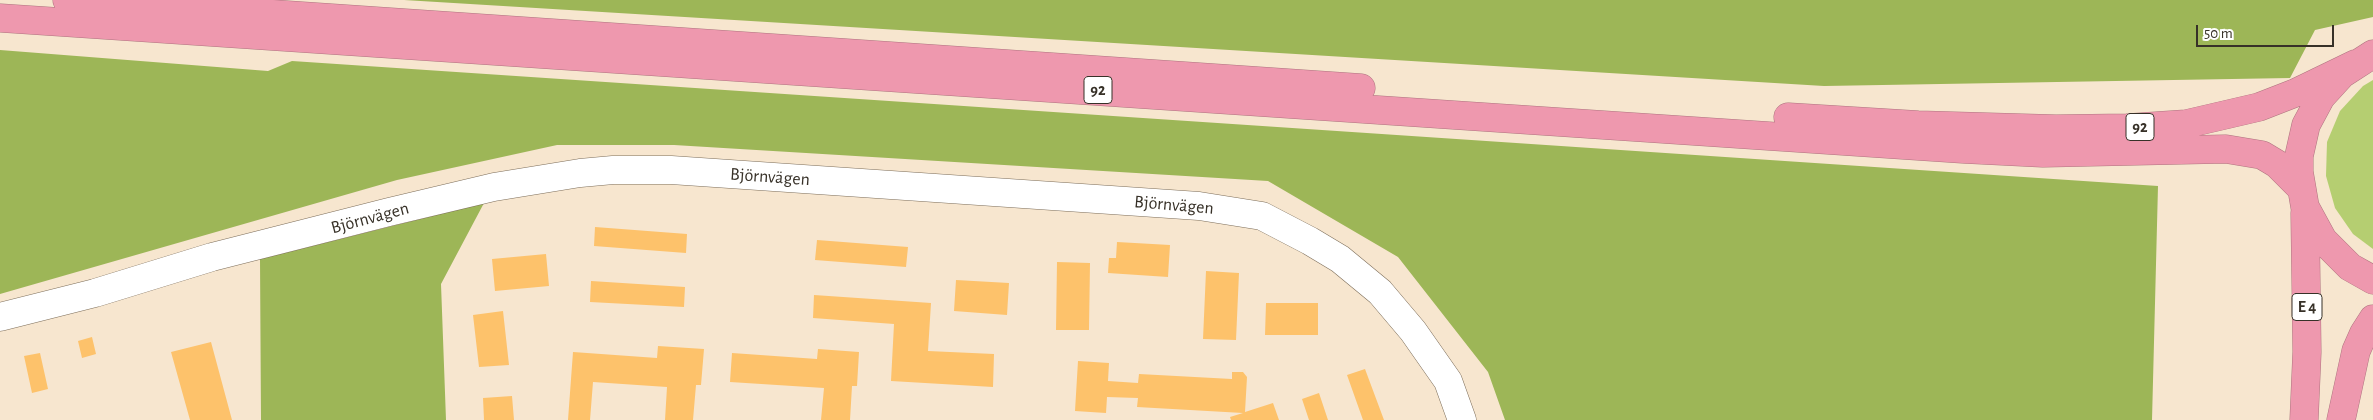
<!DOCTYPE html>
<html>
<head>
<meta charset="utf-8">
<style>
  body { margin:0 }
  #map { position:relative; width:2373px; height:420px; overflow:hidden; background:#f7e6cf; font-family:"Alegreya Sans",sans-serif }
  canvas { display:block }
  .scale { position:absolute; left:2196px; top:25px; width:138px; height:22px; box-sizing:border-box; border:2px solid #373128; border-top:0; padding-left:6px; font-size:15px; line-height:18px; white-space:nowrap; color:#373128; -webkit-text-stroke:4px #fff; paint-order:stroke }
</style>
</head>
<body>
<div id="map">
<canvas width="2373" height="420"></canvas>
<div class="scale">50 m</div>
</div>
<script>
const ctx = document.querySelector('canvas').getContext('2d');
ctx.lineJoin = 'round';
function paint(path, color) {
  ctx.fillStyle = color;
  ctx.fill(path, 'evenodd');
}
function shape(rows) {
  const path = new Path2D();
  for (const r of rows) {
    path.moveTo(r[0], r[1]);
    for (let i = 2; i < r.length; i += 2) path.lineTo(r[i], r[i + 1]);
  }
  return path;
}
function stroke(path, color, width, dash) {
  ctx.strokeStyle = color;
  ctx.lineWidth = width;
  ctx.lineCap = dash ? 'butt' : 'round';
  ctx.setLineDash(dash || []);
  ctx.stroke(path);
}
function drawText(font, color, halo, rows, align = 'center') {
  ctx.font = font + ' "Alegreya Sans",sans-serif';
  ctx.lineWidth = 4;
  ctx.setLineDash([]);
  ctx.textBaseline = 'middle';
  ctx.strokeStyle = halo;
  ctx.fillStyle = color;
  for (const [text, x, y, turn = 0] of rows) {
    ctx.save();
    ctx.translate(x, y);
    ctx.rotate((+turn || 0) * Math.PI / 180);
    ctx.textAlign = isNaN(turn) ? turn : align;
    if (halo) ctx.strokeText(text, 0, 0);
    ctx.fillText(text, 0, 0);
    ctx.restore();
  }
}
const green = shape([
  [2373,80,2373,249,2353,234,2335,208,2326,176,2327,142,2340,111,2363,86]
]);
const forest = shape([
  [404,0,2373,0,2373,17,2315,30,2290,78,1824,86],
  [0,50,268,71,292,61,2158,186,2152,420,1505,420,1488,372,1398,257,1268,181,674,145,557,145,397,180,0,294],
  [484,203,441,284,446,420,261,420,260,259]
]);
const building = shape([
  [595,227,687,234,686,253,594,246],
  [817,240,908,247,906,267,815,260],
  [1117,242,1170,245,1168,277,1108,273,1109,258,1116,258],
  [546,254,549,286,495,291,492,259],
  [1057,262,1090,263,1089,330,1056,330],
  [1206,271,1239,273,1236,340,1203,339],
  [956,280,1009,283,1007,315,954,311],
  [591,281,685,287,684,307,590,302],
  [814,295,931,303,928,351,994,354,993,387,891,381,894,324,813,318],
  [1266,303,1318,303,1318,335,1265,335],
  [503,311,509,365,479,367,473,315],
  [92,337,96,354,82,358,78,341],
  [211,342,232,420,190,420,171,352],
  [658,346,704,349,701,385,696,385,693,420,665,420,667,387,593,382,590,420,568,420,573,352,657,358],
  [818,349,859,352,857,386,852,386,850,420,821,420,824,388,730,382,732,353,817,359],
  [40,353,48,389,32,393,24,356],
  [1078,361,1109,363,1108,381,1138,383,1139,374,1232,379,1232,372,1243,372,1247,377,1245,412,1273,403,1279,420,1231,420,1230,417,1243,413,1137,407,1138,398,1107,397,1106,413,1075,411],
  [1365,369,1384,420,1363,420,1347,375],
  [1319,393,1328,420,1309,420,1302,399],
  [512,396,514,420,484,420,483,398]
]);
const secondary = shape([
  [0,317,95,293,212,257,389,212,494,187,580,173,613,170,671,170,1199,206,1262,216,1310,241,1340,259,1380,292,1413,331,1448,381,1462,420]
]);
const highway = shape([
  [67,0,1361,88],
  [0,18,1963,149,2043,153,2226,149,2262,155,2277,164,2301,188],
  [2373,54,2342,74,2321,97,2306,125,2299,156,2299,172,2305,207,2323,240,2350,267,2373,280],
  [1788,117,1918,125,2056,129,2127,128,2186,124,2259,107,2295,93,2355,64],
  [2304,420,2307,352,2305,213],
  [2341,420,2356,351,2364,333,2373,319]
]);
const shields = [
  [1098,90,28],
  [2140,127,28],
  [2307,307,30]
];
const shieldNames = [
  ["92",1098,90],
  ["92",2140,127],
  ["E 4",2307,307]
];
const streetNames = [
  ["Björnvägen",770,177,4],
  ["Björnvägen",1174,205,5],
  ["Björnvägen",370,218,-15]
];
paint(green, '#b5ce71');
paint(forest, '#9db657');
paint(building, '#fdc26b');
stroke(secondary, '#7d6e5a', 29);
stroke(highway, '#ae747f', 29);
stroke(secondary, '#fff', 28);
stroke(highway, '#ee98ae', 28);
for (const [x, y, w] of shields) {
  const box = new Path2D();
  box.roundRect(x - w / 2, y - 13.5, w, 27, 4);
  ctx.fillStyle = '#fff';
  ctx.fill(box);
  stroke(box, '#373128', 1);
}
drawText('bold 16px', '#373128', null, shieldNames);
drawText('18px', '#373128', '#fff', streetNames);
</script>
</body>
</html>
